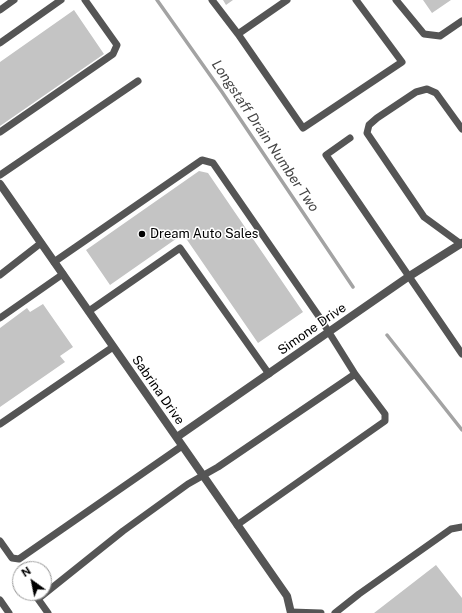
<!DOCTYPE html>
<html>
<head>
<meta charset="utf-8">
<style>
  body { margin:0 }
  #map { position:relative; width:462px; height:613px; overflow:hidden; background:#fff; font-family:"Public Sans",sans-serif }
  canvas { display:block }
  .north { position:absolute; left:12px; top:561px; width:40px; height:40px; box-sizing:border-box; background:#fff; border:1px solid #999; border-radius:50%; rotate:327deg; font-size:11px; font-weight:700; line-height:16px; text-align:center; color:#000 }
  .north::after { content:''; display:block; margin:auto; width:14px; height:18px; background:#000; clip-path:polygon(50% 0,100% 100%,50% 72%,0 100%) }
</style>
</head>
<body>
<div id="map">
<canvas width="462" height="613"></canvas>
<div class="north">N</div>
</div>
<script>
const ctx = document.querySelector('canvas').getContext('2d');
ctx.lineJoin = 'round';
function shape(rows) {
  const path = new Path2D();
  for (const r of rows) {
    path.moveTo(r[0], r[1]);
    for (let i = 2; i < r.length; i += 2) path.lineTo(r[i], r[i + 1]);
  }
  return path;
}
function stroke(path, color, width, dash) {
  ctx.strokeStyle = color;
  ctx.lineWidth = width;
  ctx.lineCap = dash ? 'butt' : 'round';
  ctx.setLineDash(dash || []);
  ctx.stroke(path);
}
function paint(path, color) {
  ctx.fillStyle = color;
  ctx.fill(path, 'evenodd');
}
function drawText(font, color, halo, rows, align = 'center') {
  ctx.font = font + ' "Public Sans",sans-serif';
  ctx.lineWidth = 3;
  ctx.setLineDash([]);
  ctx.textBaseline = 'middle';
  ctx.strokeStyle = halo;
  ctx.fillStyle = color;
  for (const [text, x, y, turn = 0] of rows) {
    ctx.save();
    ctx.translate(x, y);
    ctx.rotate((+turn || 0) * Math.PI / 180);
    ctx.textAlign = isNaN(turn) ? turn : align;
    if (halo) ctx.strokeText(text, 0, 0);
    ctx.fillText(text, 0, 0);
    ctx.restore();
  }
}
const stream = shape([
  [157,0,222,92,353,287],
  [387,335,462,430]
]);
const building = shape([
  [223,0,233,0,226,5],
  [423,0,451,0,432,13],
  [74,10,104,54,0,126,0,62],
  [199,171,208,173,303,312,258,343,183,234,110,285,86,250],
  [43,304,73,347,60,356,65,362,0,407,0,328,27,308,30,312],
  [436,565,462,598,462,613,374,613]
]);
const service = shape([
  [212,0,238,34],
  [287,0,238,34,303,128,402,62,356,0],
  [396,0,424,34,440,36,462,21],
  [0,10,14,0],
  [0,43,61,0],
  [0,132,113,54,117,45,85,0],
  [350,138,326,155,462,354],
  [0,175,138,81],
  [461,244,424,217,367,133,369,125,377,118,416,92,427,89,436,93,462,129],
  [54,262,202,160,213,163,320,318,355,374,385,414,385,421,237,525],
  [0,275,41,243],
  [89,311,180,248,269,374],
  [0,318,63,274],
  [0,424,113,347],
  [0,541,12,558,19,559,182,446],
  [0,600,9,613],
  [291,612,321,613],
  [48,613,38,599,123,531,188,484,218,467,355,374],
  [335,613,359,594,451,529,462,527]
]);
const minor = shape([
  [0,184,287,596,291,613],
  [177,437,408,277,462,243]
]);
const markers = [
  [142,234,4,"#000"]
];
const poiNames = [
  ["Dream Auto Sales",150,234]
];
const streetNames = [
  ["Simone Drive",312,329,-35],
  ["Sabrina Drive",158,390,55]
];
const waterNames = [
  ["Longstaff Drain Number Two",265,136,56]
];
stroke(stream, '#a3a3a3', 3.5);
paint(building, '#c4c4c4');
stroke(service, '#555', 7);
stroke(minor, '#555', 8);
for (const [x, y, r, color] of markers) {
  const dot = new Path2D();
  dot.arc(x, y, r, 0, 2 * Math.PI);
  ctx.fillStyle = color;
  ctx.fill(dot);
  stroke(dot, '#fff', 1.5);
}
drawText('13px', '#000', '#fff', poiNames, 'left');
drawText('13px', '#000', '#fff', streetNames);
drawText('italic 14px', '#444', '#fff', waterNames);
</script>
</body>
</html>
